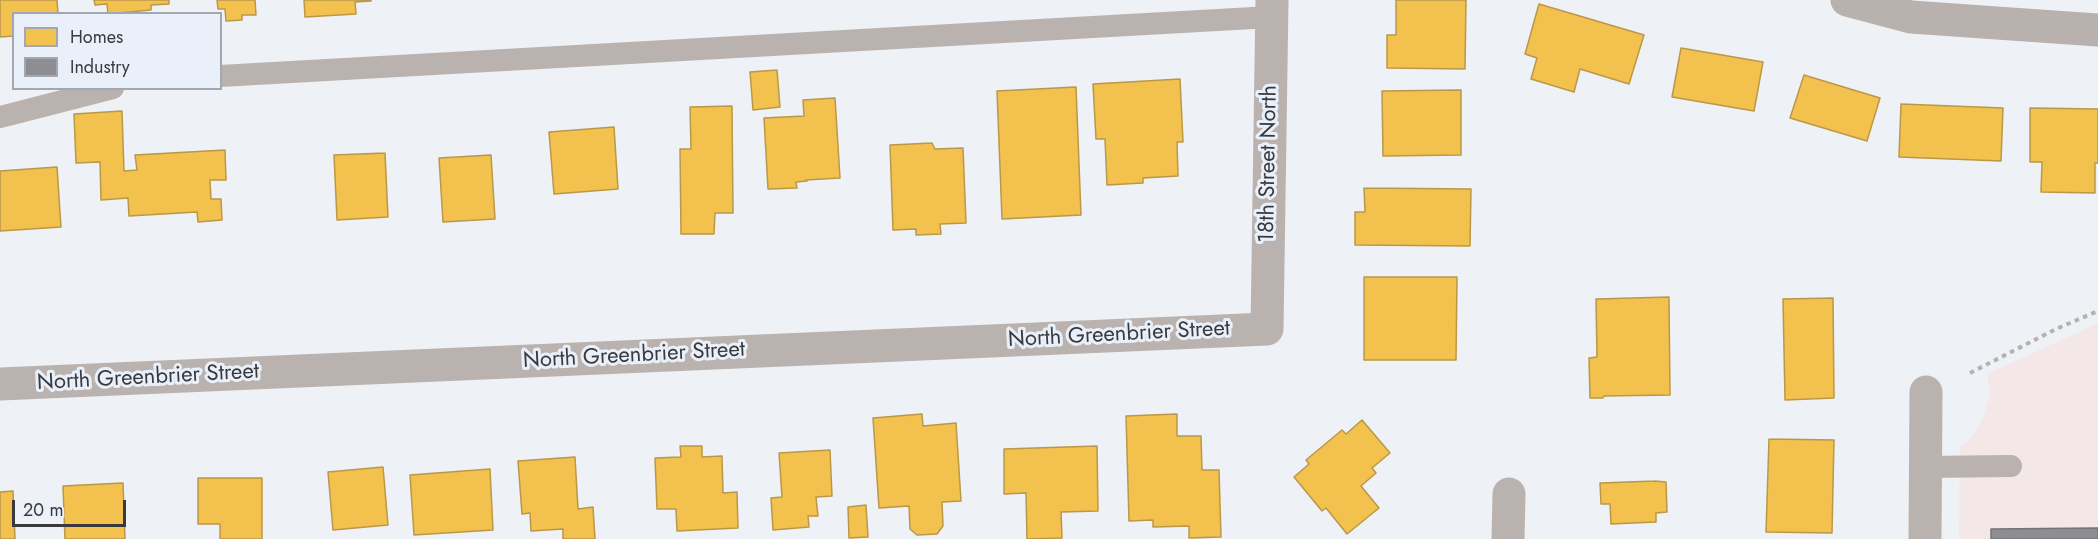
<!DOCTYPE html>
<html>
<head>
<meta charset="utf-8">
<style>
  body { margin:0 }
  #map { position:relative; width:2098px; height:539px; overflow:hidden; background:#eef1f6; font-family:Jost,sans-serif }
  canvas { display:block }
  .legend { position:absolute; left:12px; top:12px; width:210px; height:78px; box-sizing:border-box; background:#eaf0fa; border:2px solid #a3a7af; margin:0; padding:8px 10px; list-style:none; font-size:18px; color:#383a3e }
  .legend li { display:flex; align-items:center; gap:12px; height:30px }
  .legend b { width:30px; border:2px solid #a3a7af }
  .scale { position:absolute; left:12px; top:500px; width:114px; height:27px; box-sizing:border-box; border:3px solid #383a3e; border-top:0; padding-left:8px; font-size:18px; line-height:21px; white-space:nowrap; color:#383a3e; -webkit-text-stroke:4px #eaf0fa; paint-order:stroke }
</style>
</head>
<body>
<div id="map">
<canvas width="2098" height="539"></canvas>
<ul class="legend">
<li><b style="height:16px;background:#f2c14e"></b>Homes</li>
<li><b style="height:16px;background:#8d8d92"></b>Industry</li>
</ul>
<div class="scale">20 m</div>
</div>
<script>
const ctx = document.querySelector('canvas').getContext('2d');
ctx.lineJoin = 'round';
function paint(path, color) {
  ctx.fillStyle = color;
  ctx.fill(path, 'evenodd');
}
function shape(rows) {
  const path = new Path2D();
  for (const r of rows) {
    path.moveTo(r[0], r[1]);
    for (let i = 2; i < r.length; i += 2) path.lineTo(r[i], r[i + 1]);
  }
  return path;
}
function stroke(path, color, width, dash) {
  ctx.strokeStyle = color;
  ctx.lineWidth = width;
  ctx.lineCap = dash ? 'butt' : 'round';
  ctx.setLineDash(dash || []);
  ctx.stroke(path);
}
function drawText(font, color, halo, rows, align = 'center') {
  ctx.font = font + ' Jost,sans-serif';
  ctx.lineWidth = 6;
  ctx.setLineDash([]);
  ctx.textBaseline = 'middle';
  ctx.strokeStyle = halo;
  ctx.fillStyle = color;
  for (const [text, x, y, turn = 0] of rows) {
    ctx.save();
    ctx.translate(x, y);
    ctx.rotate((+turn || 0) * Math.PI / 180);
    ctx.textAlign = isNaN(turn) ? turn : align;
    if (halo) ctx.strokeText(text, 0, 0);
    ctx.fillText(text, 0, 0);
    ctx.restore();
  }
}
const industrial = shape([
  [2098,323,2098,539,1959,539,1960,447,1974,435,1983,417,1990,395,1987,374]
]);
const homes = shape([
  [0,0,57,0,58,14,14,14,14,36,0,37,0,0],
  [94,0,169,0,169,4,151,5,151,10,108,14,107,4,95,5,94,0],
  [217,0,255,0,256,15,242,15,242,20,226,21,225,9,218,9,217,0],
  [304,0,371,0,371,1,355,2,356,14,305,17,304,0],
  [1396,0,1466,0,1465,69,1387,68,1387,35,1396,35,1396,0],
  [1539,4,1644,35,1629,84,1580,69,1574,92,1531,79,1537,58,1525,54,1539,4],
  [1681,48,1763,62,1754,111,1672,97,1681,48],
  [777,70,780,107,753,110,750,72,777,70],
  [1804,75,1880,98,1867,141,1790,118,1804,75],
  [1180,79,1183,142,1177,142,1178,176,1143,178,1143,183,1107,185,1105,139,1096,139,1093,84,1180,79],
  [1076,87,1081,215,1002,219,997,91,1076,87],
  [1461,90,1461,155,1383,156,1382,91,1461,90],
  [835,98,840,178,806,180,807,181,796,182,797,188,768,189,764,118,804,116,803,100,835,98],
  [1901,104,2003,108,2001,161,1899,157,1901,104],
  [732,106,733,213,715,213,714,234,681,234,680,149,691,149,690,107,732,106],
  [2030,108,2098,109,2098,163,2095,163,2095,193,2041,192,2042,162,2030,162,2030,108],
  [122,111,124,171,137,170,135,155,225,150,226,180,210,180,211,199,221,199,222,220,198,222,197,212,129,216,128,198,101,200,100,162,76,163,74,114,122,111],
  [614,127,618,189,554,194,549,132,614,127],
  [932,143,935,149,963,148,966,223,940,224,941,234,916,235,916,229,893,230,890,145,932,143],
  [385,153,388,217,337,220,334,155,385,153],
  [491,155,495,219,443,222,439,158,491,155],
  [57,167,61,227,0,231,0,171,57,167],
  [1364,188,1471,189,1470,246,1355,245,1355,212,1365,212,1364,188],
  [1364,277,1457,277,1456,360,1364,360,1364,277],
  [1669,297,1670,395,1604,396,1603,398,1590,398,1589,358,1597,357,1596,299,1669,297],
  [1833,298,1834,398,1785,400,1783,299,1833,298],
  [922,414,923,426,956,423,961,501,942,502,943,526,937,534,917,535,910,529,909,506,879,508,873,418,922,414],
  [1177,414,1177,436,1201,436,1202,470,1219,470,1221,537,1189,538,1189,526,1153,527,1153,520,1129,521,1126,416,1177,414],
  [1362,420,1390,453,1372,468,1376,473,1361,486,1379,508,1347,534,1326,508,1322,511,1294,477,1309,464,1306,460,1342,430,1346,434,1362,420],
  [1769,439,1834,440,1832,533,1766,532,1769,439],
  [680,446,702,446,702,457,722,456,723,493,737,492,738,528,677,531,676,509,657,509,655,458,681,457,680,446],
  [1097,446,1098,511,1061,512,1062,538,1027,539,1026,493,1004,494,1004,449,1097,446],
  [830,450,832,496,816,497,818,516,808,516,809,527,773,530,771,498,782,497,779,453,830,450],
  [575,457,578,509,593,507,595,539,563,539,563,529,531,531,530,513,522,514,518,461,575,457],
  [383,467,388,525,333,530,328,472,383,467],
  [490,469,493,530,414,535,410,475,490,469],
  [198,478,262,478,262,539,220,539,220,524,198,524,198,478],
  [1655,481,1666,482,1667,512,1656,513,1656,522,1611,524,1610,504,1601,504,1600,483,1655,481],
  [123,483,125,539,65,539,63,486,123,483],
  [13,491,15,539,0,539,0,492,13,491],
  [866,505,868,537,849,538,848,507,866,505]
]);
const industry = shape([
  [2098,528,2098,539,1991,539,1991,529,2098,528]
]);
const path = shape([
  [1970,373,2056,329,2098,311]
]);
const lane = shape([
  [220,76,1271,17],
  [0,117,113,88],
  [1925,467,2011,466]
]);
const street = shape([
  [0,384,1267,329,1272,0],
  [1508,539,1509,494],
  [1925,539,1926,392]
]);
const secondary = shape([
  [1847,0,1911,17,2098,30]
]);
const streetNames = [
  ["18th Street North",1269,164,-89],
  ["North Greenbrier Street",1119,335,-3],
  ["North Greenbrier Street",634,356,-3],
  ["North Greenbrier Street",148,378,-3]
];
paint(industrial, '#f4e7e8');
paint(homes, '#f2c14e');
stroke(homes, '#ba9849', 1.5);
paint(industry, '#8d8d92');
stroke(industry, '#747479', 1.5);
stroke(path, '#b6b1af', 4, [4.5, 4.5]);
stroke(lane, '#b9b2ae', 22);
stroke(street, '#b9b2ae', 33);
stroke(secondary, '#b8b1ae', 33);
drawText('22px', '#383a3e', '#eaf0fa', streetNames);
</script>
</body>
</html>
